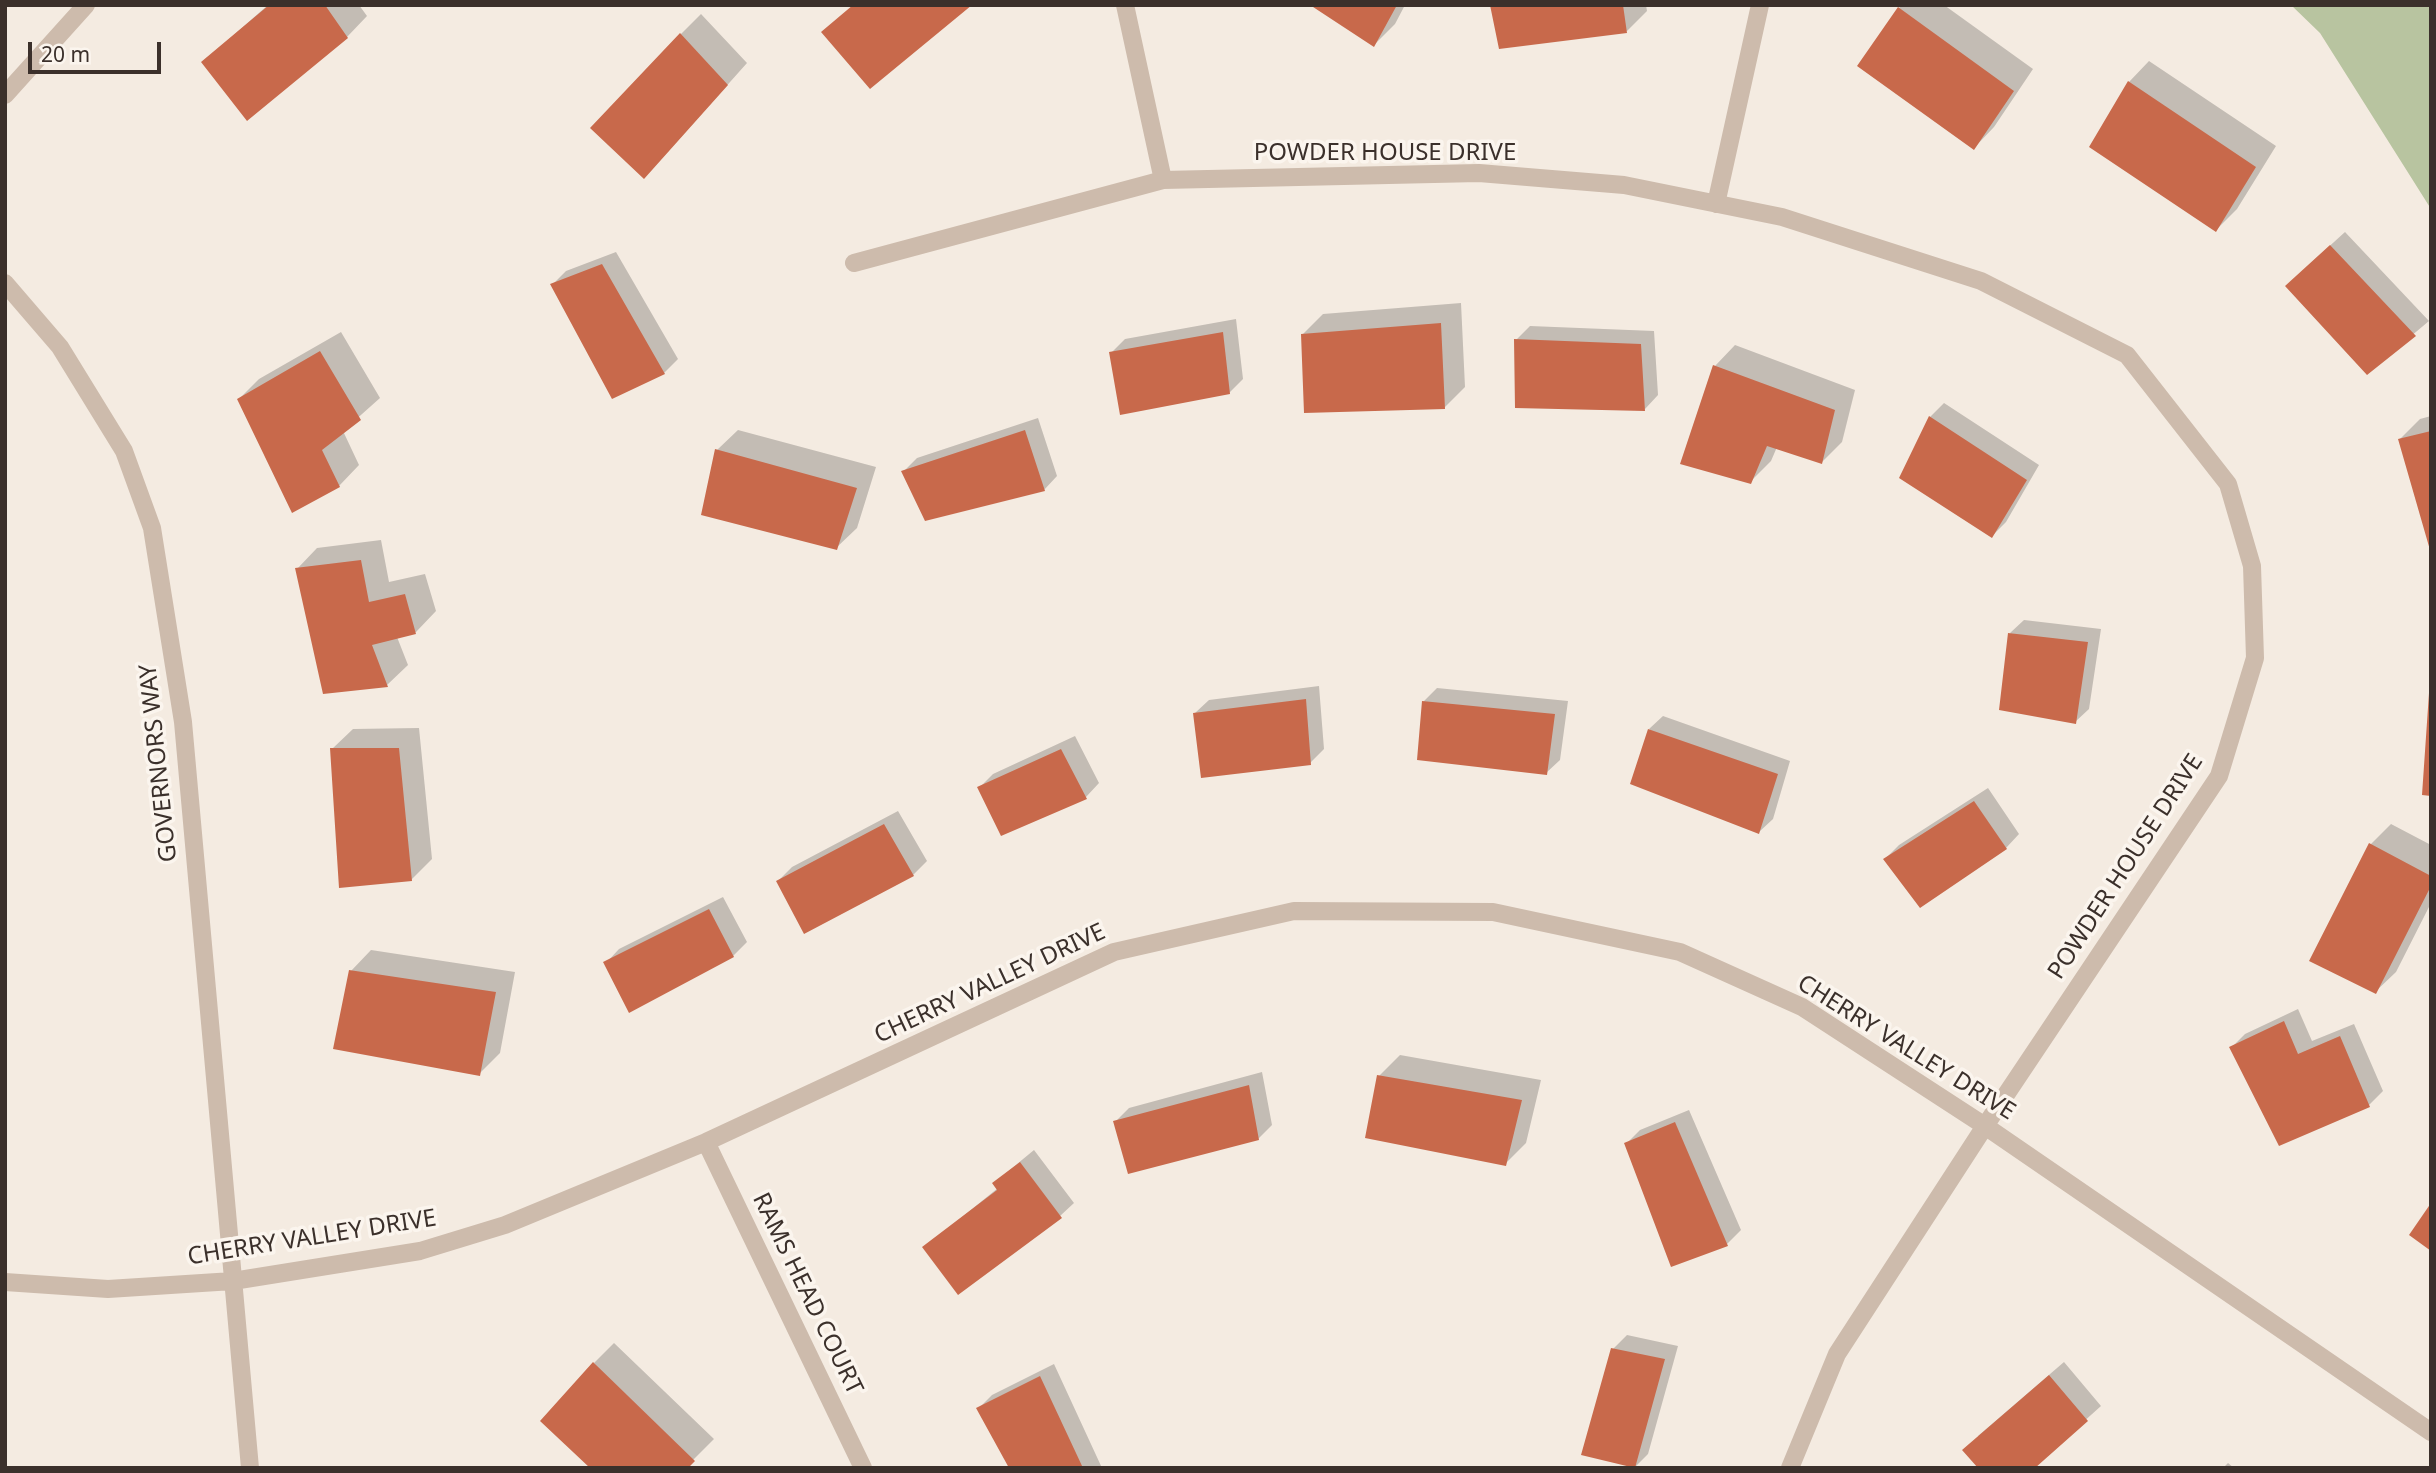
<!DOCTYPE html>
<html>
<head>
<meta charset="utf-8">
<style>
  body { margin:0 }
  #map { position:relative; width:2436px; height:1473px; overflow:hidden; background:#f4ebe1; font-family:"Noto Sans",sans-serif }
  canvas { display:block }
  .frame { position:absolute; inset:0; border:7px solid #3b302b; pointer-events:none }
  .scale { position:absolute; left:28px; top:42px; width:133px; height:32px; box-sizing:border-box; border:4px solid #3b302b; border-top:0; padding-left:9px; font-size:21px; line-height:24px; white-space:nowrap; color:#3b302b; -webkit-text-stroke:5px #fbf5ee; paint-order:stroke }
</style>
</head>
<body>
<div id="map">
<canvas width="2436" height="1473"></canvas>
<div class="frame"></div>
<div class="scale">20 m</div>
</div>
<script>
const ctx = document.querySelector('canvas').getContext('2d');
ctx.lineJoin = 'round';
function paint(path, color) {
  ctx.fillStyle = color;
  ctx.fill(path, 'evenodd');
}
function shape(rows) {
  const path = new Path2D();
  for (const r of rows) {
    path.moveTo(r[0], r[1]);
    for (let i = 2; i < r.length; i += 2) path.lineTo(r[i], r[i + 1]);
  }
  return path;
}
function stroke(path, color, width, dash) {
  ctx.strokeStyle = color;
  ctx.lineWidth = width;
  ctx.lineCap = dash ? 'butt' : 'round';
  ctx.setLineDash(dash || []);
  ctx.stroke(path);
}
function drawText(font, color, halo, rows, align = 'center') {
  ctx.font = font + ' "Noto Sans",sans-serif';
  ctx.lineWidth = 7;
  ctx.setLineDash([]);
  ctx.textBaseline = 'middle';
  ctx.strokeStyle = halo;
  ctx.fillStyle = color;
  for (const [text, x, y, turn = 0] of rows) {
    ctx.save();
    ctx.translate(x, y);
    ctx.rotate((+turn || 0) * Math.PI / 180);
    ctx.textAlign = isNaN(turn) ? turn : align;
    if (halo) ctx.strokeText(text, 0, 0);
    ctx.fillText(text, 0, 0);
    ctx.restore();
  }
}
const green = shape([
  [2291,5,2431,5,2431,209,2320,33]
]);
const shadow = shape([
  [268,5,359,5,367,16,347,37,203,62],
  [1314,5,1405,5,1395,24,1374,45],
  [1491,5,1646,5,1647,11,1627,31],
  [1902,5,1944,5,2033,69,1994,127,1974,148,1899,8],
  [701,14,747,63,664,156,681,34],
  [2149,61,2276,146,2237,209,2216,230,2129,82],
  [2345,232,2429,321,2367,373,2301,272],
  [616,252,678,359,664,373,553,284,566,271],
  [1461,303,1465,387,1444,408,1302,335,1323,314],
  [1236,319,1243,379,1229,393,1111,353,1125,339],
  [1530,326,1654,331,1658,395,1645,409,1516,340],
  [341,332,380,398,343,431,359,465,339,486,239,399,259,379],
  [1735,345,1855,390,1842,442,1822,462,1777,447,1771,461,1750,482,1715,366],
  [1944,403,2039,465,2006,522,1992,536,1930,417],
  [2431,416,2431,546,2400,439,2420,419],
  [1038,418,1057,476,1044,490,903,472,917,458],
  [738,430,876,467,857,528,836,548,717,450],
  [381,540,389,582,425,574,436,611,416,632,397,637,408,665,387,685,324,692,297,569,317,548],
  [2024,620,2101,629,2089,709,2075,722,2010,633],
  [1319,686,1324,749,1310,763,1195,713,1209,700],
  [1437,688,1568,701,1560,760,1546,773,1423,702],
  [1663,716,1790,761,1773,819,1759,832,1649,729],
  [419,728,432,859,411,880,332,749,353,729],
  [1075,736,1099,783,1086,797,979,788,993,774],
  [1988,788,2019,834,2006,848,1885,859,1899,845],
  [898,811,927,861,913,875,778,881,792,867],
  [2391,824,2431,845,2431,903,2396,972,2375,992,2371,844],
  [723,897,747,942,733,956,606,963,619,949],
  [371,950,515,972,500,1053,479,1074,351,971],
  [2298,1009,2312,1041,2354,1024,2383,1091,2369,1105,2231,1048,2245,1034],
  [1400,1055,1541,1080,1526,1143,1505,1164,1379,1076],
  [1262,1072,1272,1125,1258,1139,1115,1122,1129,1108],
  [1689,1110,1741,1230,1727,1244,1672,1265,1626,1144,1640,1130],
  [1034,1150,1074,1203,1060,1216,925,1247,998,1188,994,1183],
  [1627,1335,1678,1346,1648,1454,1634,1468,1613,1349],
  [614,1343,714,1439,685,1468,594,1363],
  [2064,1362,2101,1406,2032,1468,1978,1436],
  [1054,1364,1102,1468,1011,1468,979,1408,992,1395],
  [2228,1463,2234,1468,2223,1468]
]);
const building = shape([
  [269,5,325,5,348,38,247,121,201,62],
  [853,5,972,5,870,89,821,32],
  [1310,5,1397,5,1374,47],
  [1490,5,1623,5,1627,33,1499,49],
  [1898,7,2014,91,1974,150,1857,66],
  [680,33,728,85,644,179,590,128],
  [2128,81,2256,167,2216,232,2089,147],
  [2330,245,2416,336,2367,375,2285,286],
  [602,264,665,374,612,399,550,284],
  [1441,323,1445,409,1304,413,1301,334],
  [1223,332,1230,394,1120,415,1109,352],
  [1514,339,1641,344,1645,411,1515,408],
  [320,351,361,420,322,450,340,487,292,513,237,399],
  [1713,365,1835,410,1822,464,1767,446,1751,484,1680,464],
  [1929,416,2027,480,1992,538,1899,478],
  [1025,430,1045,491,925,521,901,471],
  [2431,431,2431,549,2430,550,2398,439],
  [715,449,857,488,837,550,701,515],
  [361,560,369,602,405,594,416,634,372,645,388,687,323,694,295,568],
  [2008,633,2088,642,2076,724,1999,710],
  [2429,693,2431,693,2431,796,2422,795],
  [1306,699,1311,765,1201,778,1193,713],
  [1422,701,1555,714,1547,775,1417,760],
  [1648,729,1778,774,1759,834,1630,784],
  [330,748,399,748,412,881,339,888],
  [1061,749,1087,799,1001,836,977,787],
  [1974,801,2007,849,1920,908,1883,859],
  [884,824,914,876,804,934,776,881],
  [2369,843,2431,876,2431,886,2376,994,2309,961],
  [709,909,734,957,629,1013,603,962],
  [349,970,496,992,480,1076,333,1049],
  [2284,1021,2298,1054,2340,1036,2370,1107,2279,1146,2229,1047],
  [1377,1075,1522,1100,1506,1166,1365,1138],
  [1249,1085,1259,1140,1128,1174,1113,1121],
  [1675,1122,1728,1246,1671,1267,1624,1143],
  [1020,1162,1062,1218,958,1295,922,1247,997,1190,992,1183],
  [2431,1203,2431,1251,2409,1235],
  [1611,1348,1665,1359,1635,1468,1581,1455],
  [593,1362,695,1461,688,1468,590,1468,540,1421],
  [2049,1375,2088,1421,2035,1468,1978,1468,1962,1450],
  [1040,1376,1083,1468,1009,1468,976,1408]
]);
const minor = shape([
  [1125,5,1163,180],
  [5,95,86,5],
  [1716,204,1760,5],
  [854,263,1163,180,1479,173,1624,185,1782,217,1981,281,2127,355,2228,484,2252,566,2255,658,2219,776,1985,1126,1837,1354,1790,1468],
  [5,283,60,347,124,451,152,528,183,722,250,1468],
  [706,1142,863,1468],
  [5,1282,108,1289,233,1281,420,1251,505,1225,706,1142,1114,952,1294,911,1493,912,1680,952,1802,1007,1985,1126,2431,1432]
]);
const streetNames = [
  ["POWDER HOUSE DRIVE",1385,153],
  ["GOVERNORS WAY",159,763,-96],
  ["POWDER HOUSE DRIVE",2126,867,-57],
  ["CHERRY VALLEY DRIVE",990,984,-25],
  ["CHERRY VALLEY DRIVE",1906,1048,32],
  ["CHERRY VALLEY DRIVE",312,1238,-9],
  ["RAMS HEAD COURT",807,1294,64]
];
paint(green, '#b8c4a0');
paint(shadow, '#0003');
paint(building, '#c8694b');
stroke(minor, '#cdbbac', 18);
drawText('24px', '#3b302b', '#fbf5ee', streetNames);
</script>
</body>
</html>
